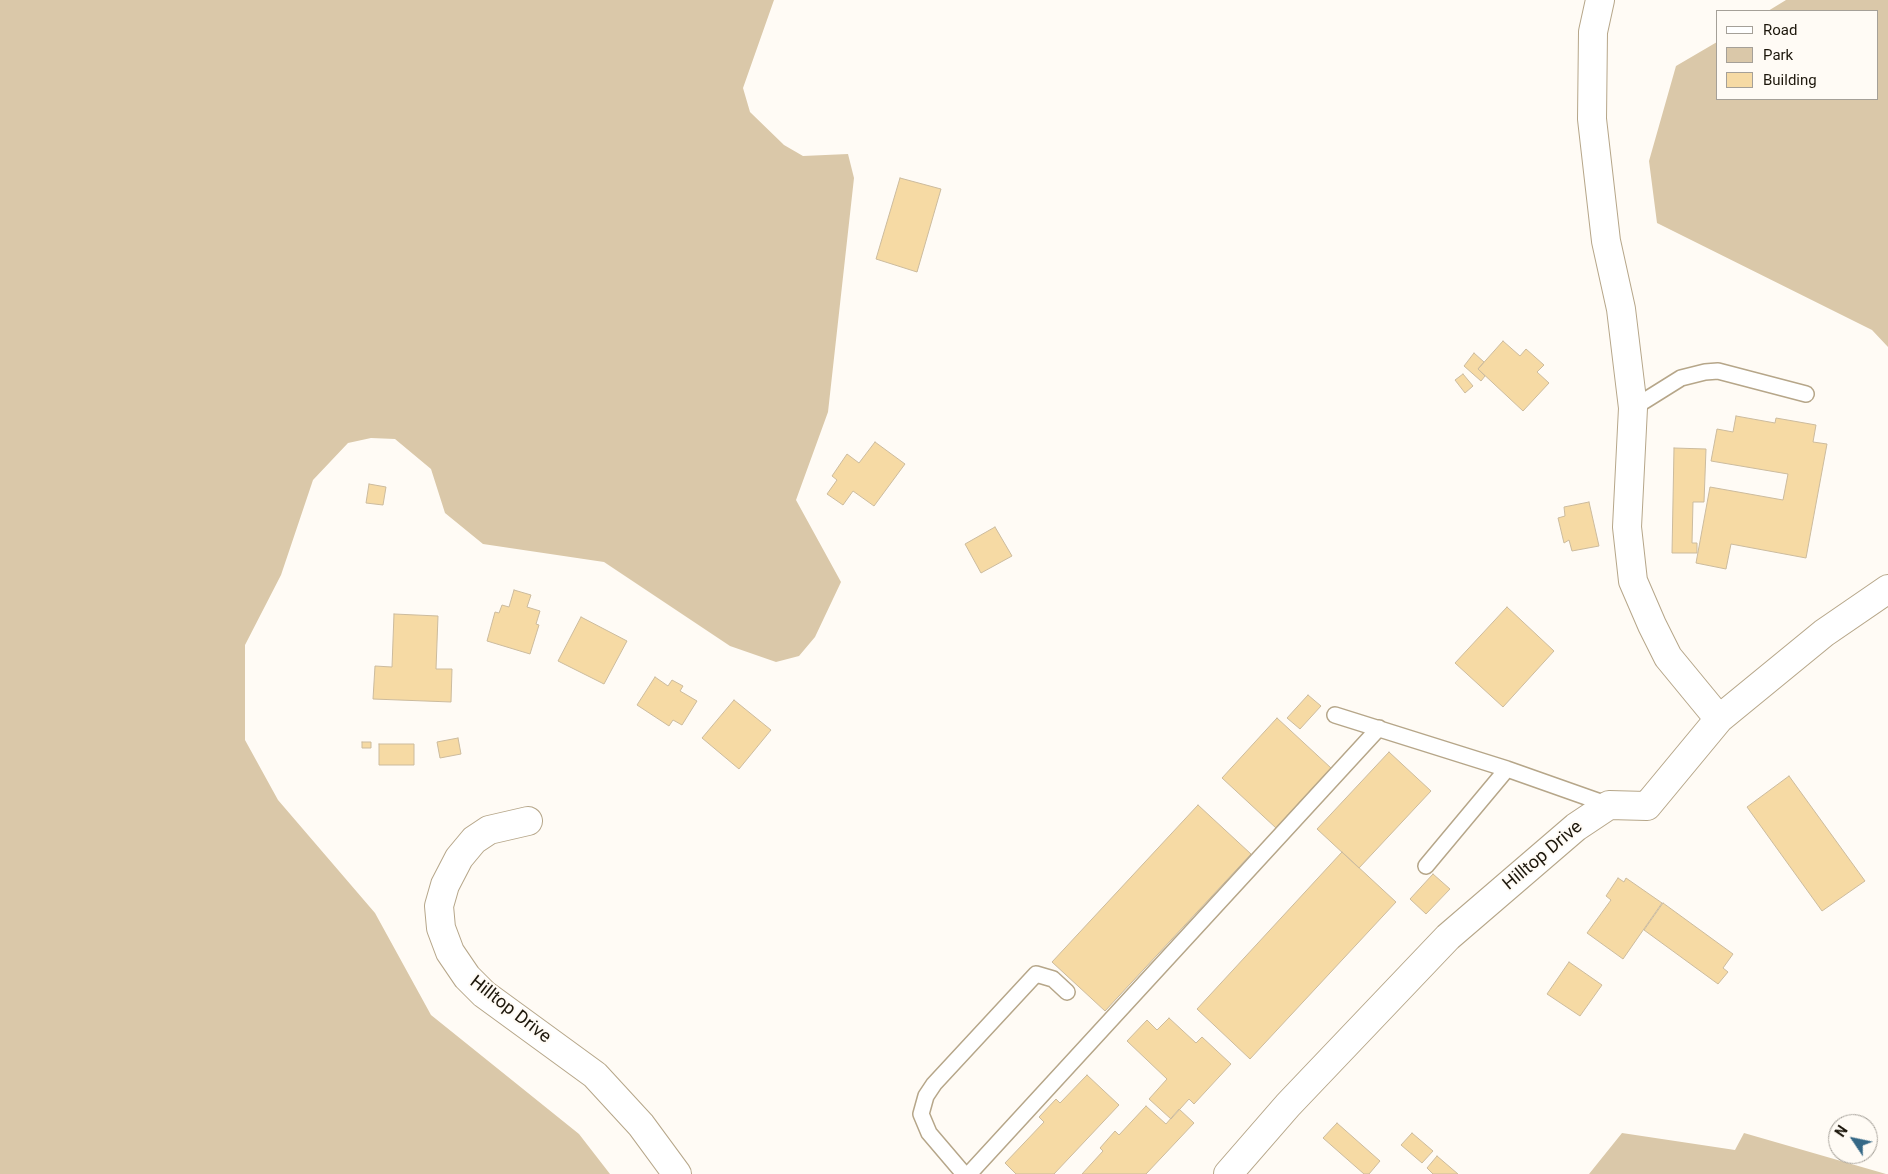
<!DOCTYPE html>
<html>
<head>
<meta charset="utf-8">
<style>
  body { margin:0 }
  #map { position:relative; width:1888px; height:1174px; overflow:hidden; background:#fffbf5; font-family:Roboto,sans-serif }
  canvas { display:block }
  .legend { position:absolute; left:1716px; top:10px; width:162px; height:90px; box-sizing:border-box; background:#fffbf5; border:1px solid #a5a098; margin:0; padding:6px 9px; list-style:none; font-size:15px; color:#1d170c }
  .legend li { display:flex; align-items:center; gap:10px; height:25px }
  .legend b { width:25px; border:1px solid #a5a098 }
  .north { position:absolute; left:1828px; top:1114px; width:50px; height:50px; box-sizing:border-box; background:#fffbf5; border:1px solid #a5a098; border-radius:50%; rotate:304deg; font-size:14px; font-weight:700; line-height:20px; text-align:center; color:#1d170c }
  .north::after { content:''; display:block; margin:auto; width:18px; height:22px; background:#356886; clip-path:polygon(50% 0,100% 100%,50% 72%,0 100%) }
</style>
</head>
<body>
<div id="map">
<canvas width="1888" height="1174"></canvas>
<ul class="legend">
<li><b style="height:6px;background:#fff"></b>Road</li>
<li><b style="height:14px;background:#dac8a9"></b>Park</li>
<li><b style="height:14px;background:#f6daa4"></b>Building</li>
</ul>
<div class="north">N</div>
</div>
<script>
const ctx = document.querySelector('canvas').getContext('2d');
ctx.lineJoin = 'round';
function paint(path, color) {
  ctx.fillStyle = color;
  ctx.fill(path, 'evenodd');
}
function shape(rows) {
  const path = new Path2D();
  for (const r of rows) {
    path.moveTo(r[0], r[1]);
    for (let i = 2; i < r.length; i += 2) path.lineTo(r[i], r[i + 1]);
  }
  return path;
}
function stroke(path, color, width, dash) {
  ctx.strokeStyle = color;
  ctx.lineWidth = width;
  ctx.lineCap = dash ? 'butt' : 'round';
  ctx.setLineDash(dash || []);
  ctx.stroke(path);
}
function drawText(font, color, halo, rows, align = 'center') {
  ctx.font = font + ' Roboto,sans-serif';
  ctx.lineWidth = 4;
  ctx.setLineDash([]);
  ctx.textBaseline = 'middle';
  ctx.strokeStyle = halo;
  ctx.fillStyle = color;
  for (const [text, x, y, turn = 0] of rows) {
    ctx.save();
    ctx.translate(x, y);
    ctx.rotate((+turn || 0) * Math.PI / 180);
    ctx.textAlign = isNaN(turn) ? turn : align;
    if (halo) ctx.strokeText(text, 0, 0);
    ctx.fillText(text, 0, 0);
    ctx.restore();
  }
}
const green = shape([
  [0,0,774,0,743,88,750,112,784,145,803,156,848,154,854,178,828,412,796,500,841,582,815,637,799,656,776,662,730,646,604,562,483,544,445,513,431,469,395,439,371,438,348,443,313,480,281,575,245,645,245,740,278,800,375,913,431,1015,579,1134,610,1174,0,1174],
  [1786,0,1888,0,1888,347,1872,330,1657,223,1649,161,1676,66,1717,42,1717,99,1877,99,1877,11,1768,11],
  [1622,1133,1735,1150,1744,1133,1886,1174,1589,1174]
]);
const building = shape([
  [900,178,941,189,917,272,876,259,900,178],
  [1503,341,1520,356,1526,349,1544,365,1537,372,1549,383,1523,411,1478,369,1503,341],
  [1474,353,1484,362,1478,369,1485,376,1481,381,1464,366,1474,353],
  [1463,374,1473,386,1465,393,1455,380,1463,374],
  [1736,416,1775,423,1776,418,1816,425,1813,442,1827,444,1806,558,1731,544,1726,569,1696,563,1710,487,1783,500,1788,474,1711,461,1717,429,1733,432,1736,416],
  [875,442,905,464,874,506,853,491,843,505,827,494,837,480,832,476,847,454,859,463,875,442],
  [1674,448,1706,449,1704,502,1693,502,1692,543,1697,543,1697,553,1672,553,1674,448],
  [369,484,386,487,383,505,366,503,369,484],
  [1589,502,1599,546,1572,551,1569,540,1564,543,1558,518,1565,516,1564,507,1589,502],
  [995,527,1012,556,981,573,965,544,995,527],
  [514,590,531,595,527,607,540,611,536,624,539,625,530,654,487,641,495,612,499,613,502,605,509,607,514,590],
  [1507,607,1554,651,1503,707,1455,663,1507,607],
  [394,614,438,616,436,669,452,669,451,702,373,699,375,666,392,667,394,614],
  [581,617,627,641,604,684,558,661,581,617],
  [655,677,668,686,672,680,683,686,680,691,697,701,682,725,673,720,669,726,637,705,655,677],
  [1308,695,1321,706,1300,729,1287,718,1308,695],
  [734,700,771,730,739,769,702,738,734,700],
  [1277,718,1331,768,1276,828,1222,778,1277,718],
  [458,738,461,754,440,758,437,742,458,738],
  [362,742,371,742,371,748,362,748,362,742],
  [379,744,414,744,414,765,379,765,379,744],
  [1389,752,1431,791,1359,868,1317,829,1389,752],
  [1789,776,1865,881,1822,911,1747,807,1789,776],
  [1198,805,1251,854,1105,1011,1052,962,1198,805],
  [1342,852,1396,902,1250,1059,1197,1009,1342,852],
  [1433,874,1450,889,1426,914,1410,899,1433,874],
  [1618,878,1624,882,1626,878,1662,903,1623,959,1587,933,1611,900,1606,896,1618,878],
  [1663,903,1733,954,1723,968,1728,972,1718,984,1644,930,1663,903],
  [1569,962,1602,985,1580,1016,1547,994,1569,962],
  [1169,1018,1196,1043,1202,1037,1231,1064,1194,1104,1189,1099,1171,1119,1149,1099,1167,1079,1127,1041,1147,1020,1157,1030,1169,1018],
  [1087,1075,1119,1105,1054,1174,1016,1174,1005,1163,1044,1122,1039,1117,1056,1099,1060,1103,1087,1075],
  [1146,1106,1166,1124,1179,1109,1194,1123,1146,1174,1082,1174,1103,1151,1100,1148,1115,1131,1119,1135,1146,1106],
  [1337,1123,1380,1161,1369,1174,1364,1174,1323,1138,1337,1123],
  [1412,1133,1433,1151,1422,1163,1401,1145,1412,1133],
  [1437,1156,1458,1174,1433,1174,1427,1168,1437,1156]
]);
const service = shape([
  [1633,408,1681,378,1705,372,1718,371,1806,394],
  [1335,715,1507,769,1609,805],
  [1426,866,1507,769],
  [964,1174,929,1133,921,1114,926,1096,934,1084,1036,974,1053,979,1067,992],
  [969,1174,1379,728]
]);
const minor = shape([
  [1600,0,1593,32,1592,119,1606,241,1621,309,1633,408,1627,527,1633,581,1652,625,1668,657,1719,719],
  [528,821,489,830,474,840,459,858,445,885,439,906,441,928,450,952,467,977,484,994,595,1075,641,1125,677,1174],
  [1228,1174,1288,1105,1448,937,1576,827,1609,805,1647,806,1719,719,1824,633,1888,589]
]);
const streetNames = [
  ["Hilltop Drive",1543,856,-40],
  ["Hilltop Drive",510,1010,38]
];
paint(green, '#dac8a9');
paint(building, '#f6daa4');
stroke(building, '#ccbb9d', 1);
stroke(service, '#b6a689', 18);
stroke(minor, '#b6a689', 30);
stroke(service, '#fff', 15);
stroke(minor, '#fff', 28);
drawText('18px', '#1d170c', '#fffbf5', streetNames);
</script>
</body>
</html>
